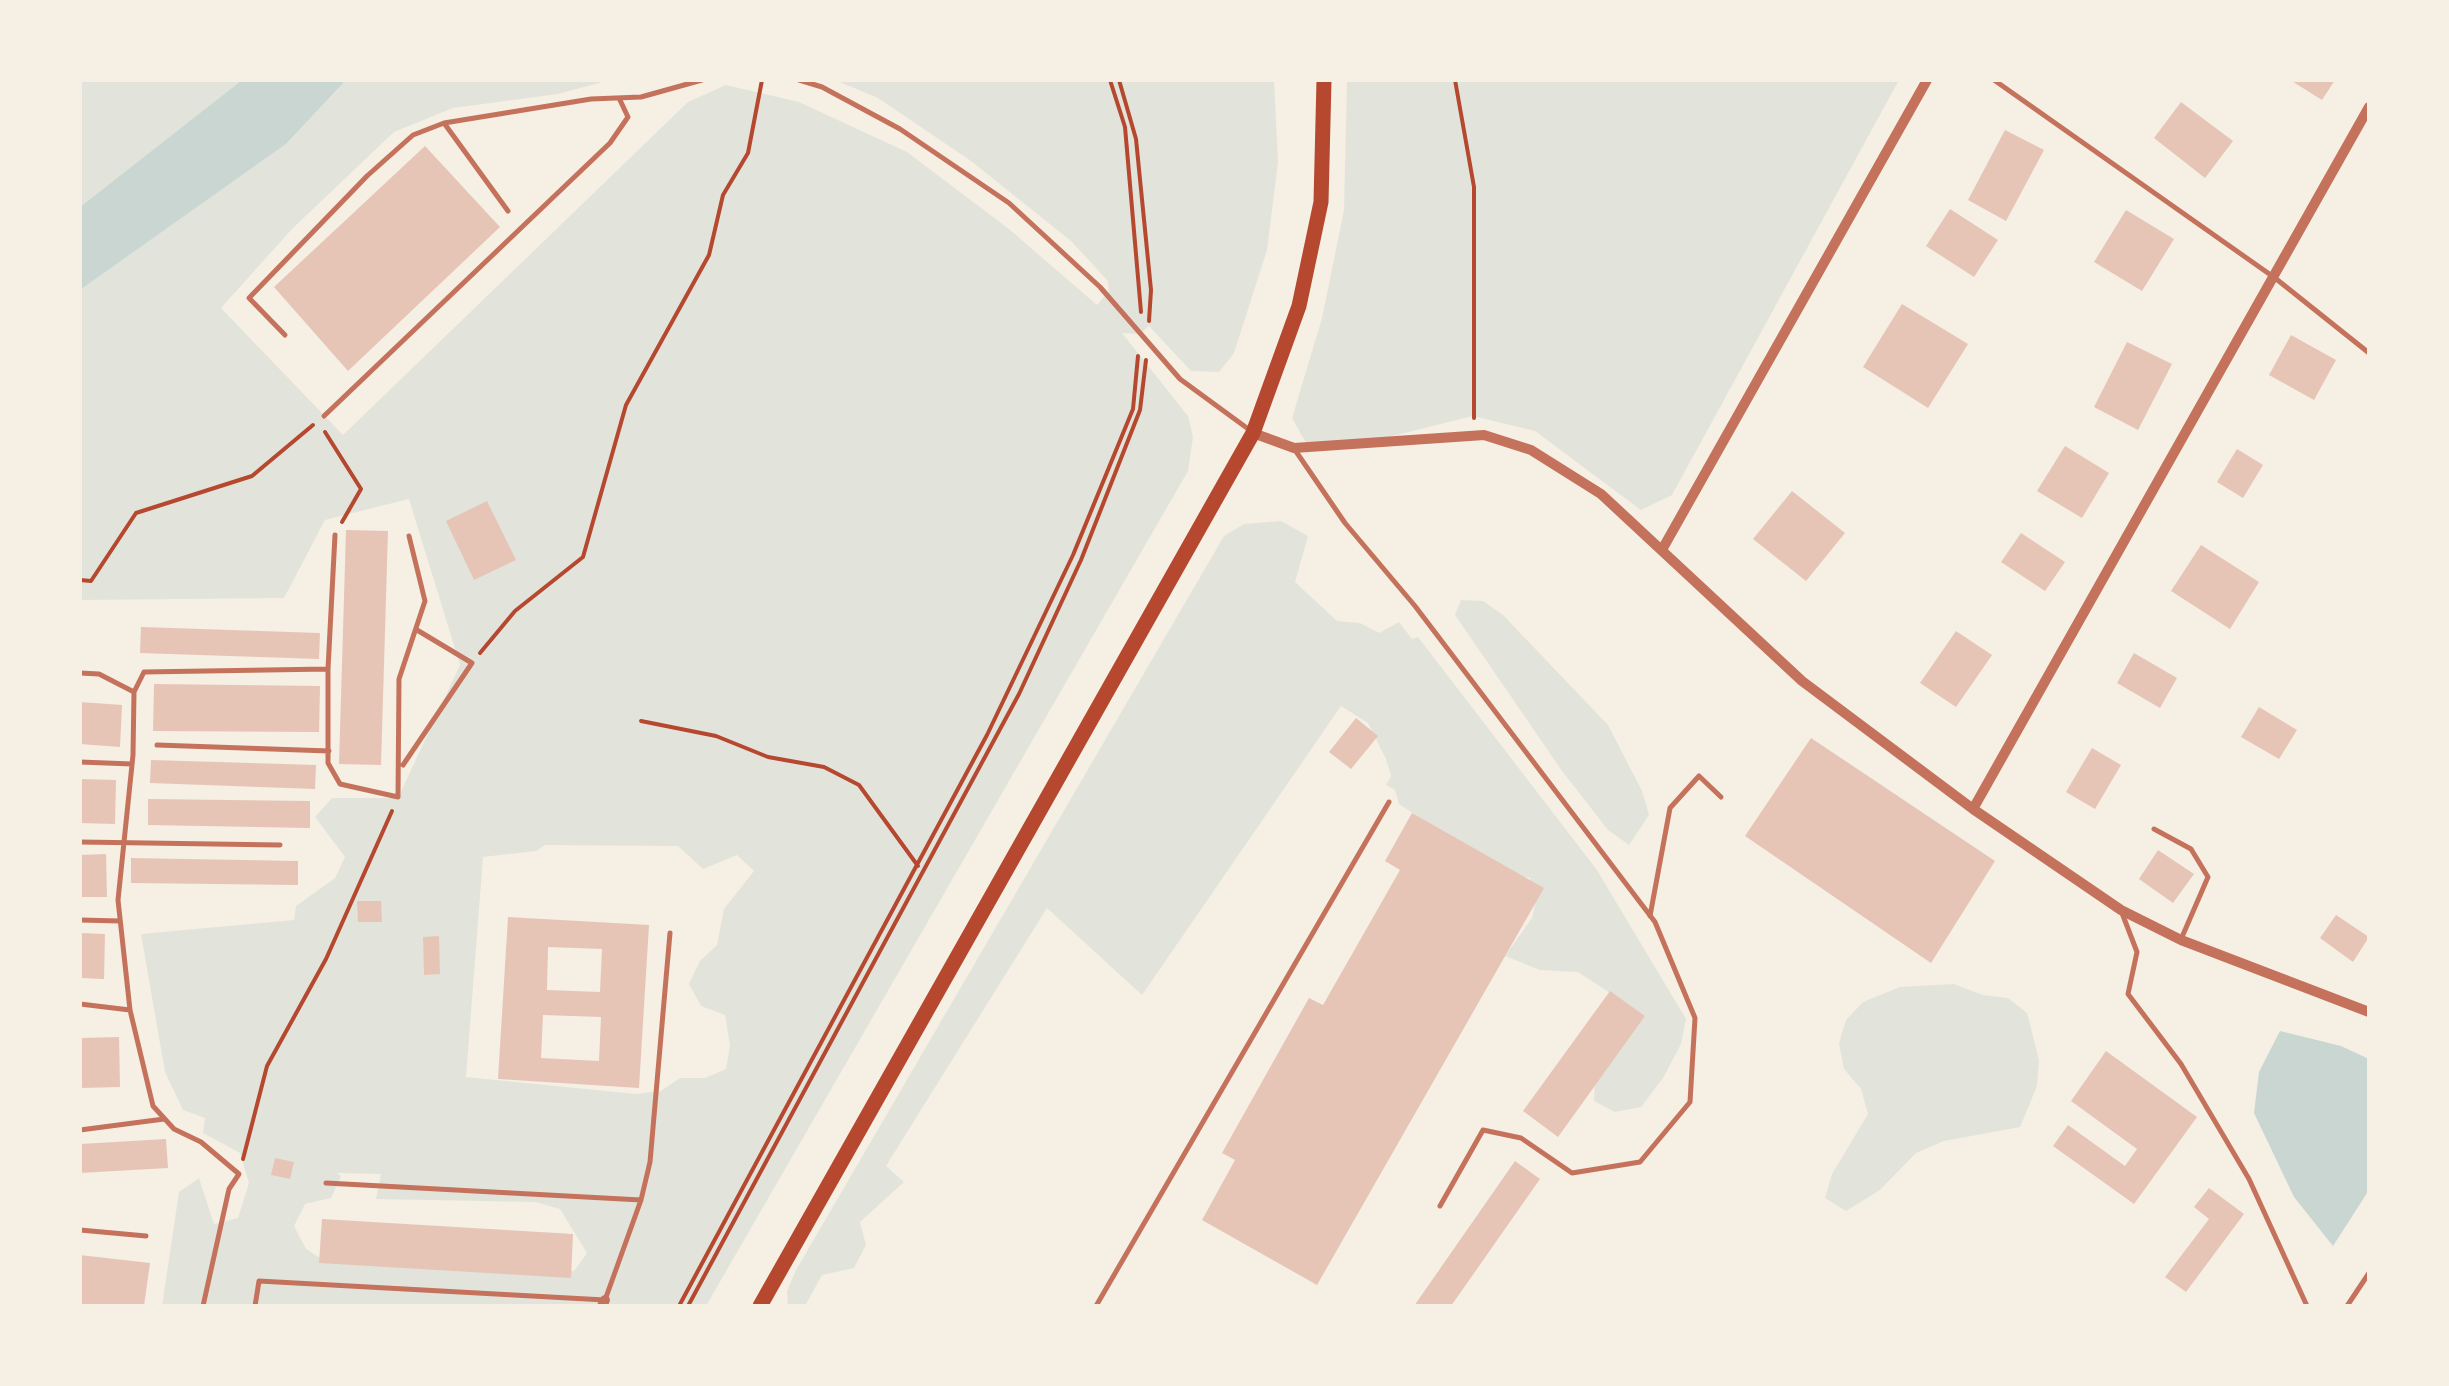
<!DOCTYPE html>
<html>
<head>
<meta charset="utf-8">
<style>
  body { margin:0 }
  #map { position:relative; width:2449px; height:1386px; overflow:hidden; background:#f6efe4; font-family:"Noto Sans",sans-serif }
  canvas { display:block }
  .frame { position:absolute; inset:0; border:82px solid #f6efe4; pointer-events:none }
</style>
</head>
<body>
<div id="map">
<canvas width="2449" height="1386"></canvas>
<div class="frame"></div>
</div>
<script>
const ctx = document.querySelector('canvas').getContext('2d');
ctx.lineJoin = 'round';
function paint(path, color) {
  ctx.fillStyle = color;
  ctx.fill(path, 'evenodd');
}
function shape(rows) {
  const path = new Path2D();
  for (const r of rows) {
    path.moveTo(r[0], r[1]);
    for (let i = 2; i < r.length; i += 2) path.lineTo(r[i], r[i + 1]);
  }
  return path;
}
function stroke(path, color, width, dash) {
  ctx.strokeStyle = color;
  ctx.lineWidth = width;
  ctx.lineCap = dash ? 'butt' : 'round';
  ctx.setLineDash(dash || []);
  ctx.stroke(path);
}
const green = shape([
  [80,80,242,80,80,207],
  [346,80,610,80,558,94,453,108,394,132,292,229,221,308,343,435,688,102,726,85,799,102,907,152,1009,229,1097,305,1109,291,1108,281,1071,241,971,161,878,98,835,80,1274,80,1278,162,1267,250,1234,353,1219,372,1191,371,1149,326,1140,334,1122,333,1188,416,1193,437,1188,471,706,1306,162,1306,179,1192,199,1178,214,1224,238,1218,249,1183,240,1153,203,1133,205,1118,183,1110,165,1072,141,934,294,920,296,906,335,878,345,857,315,817,332,798,398,798,460,665,409,499,325,520,284,598,80,600,80,290,286,144],
  [545,845,678,846,703,869,737,855,754,871,724,909,717,945,700,961,689,984,701,1006,725,1015,730,1045,726,1069,705,1078,680,1078,661,1091,636,1094,466,1077,483,857,536,851],
  [337,1173,381,1174,376,1199,535,1202,560,1209,587,1253,574,1271,328,1263,306,1249,294,1226,305,1204,331,1198,341,1176],
  [1347,80,1899,80,1672,495,1641,510,1535,431,1473,416,1344,448,1309,448,1292,418,1322,318,1344,210],
  [1281,521,1308,536,1295,582,1337,621,1360,623,1379,633,1399,622,1412,639,1418,637,1597,870,1686,1019,1681,1044,1663,1078,1641,1107,1615,1112,1594,1101,1595,1075,1645,1016,1578,972,1540,970,1505,956,1532,918,1537,895,1530,878,1504,873,1399,804,1395,790,1386,785,1391,776,1386,759,1368,723,1341,706,1142,995,1047,908,886,1166,904,1182,860,1222,866,1245,854,1268,822,1275,805,1306,788,1306,787,1291,796,1270,1224,536,1244,524],
  [1461,600,1483,601,1503,615,1608,725,1642,791,1649,815,1629,845,1608,830,1562,771,1455,615],
  [1954,984,1983,995,2008,998,2027,1013,2039,1060,2037,1086,2020,1127,1944,1141,1916,1153,1880,1190,1846,1211,1825,1198,1832,1174,1868,1114,1861,1089,1844,1069,1839,1043,1846,1020,1863,1002,1900,987]
]);
const water = shape([
  [242,80,346,80,286,144,80,290,80,207],
  [2280,1031,2341,1046,2369,1059,2369,1190,2333,1246,2294,1197,2254,1113,2259,1072]
]);
const building = shape([
  [2290,80,2335,80,2322,100],
  [2181,102,2233,141,2205,178,2154,138],
  [2005,130,2044,150,2006,221,1968,200],
  [425,146,500,227,348,371,274,287],
  [1950,209,1998,240,1974,277,1926,246],
  [2126,210,2174,239,2142,291,2094,262],
  [1902,304,1968,344,1928,408,1863,367],
  [2291,335,2336,360,2314,400,2269,375],
  [2127,342,2172,364,2138,430,2094,407],
  [2065,446,2109,473,2082,518,2037,491],
  [2237,449,2263,465,2243,498,2217,482],
  [1792,491,1845,533,1806,581,1753,539],
  [487,501,516,560,474,580,446,521],
  [346,530,388,531,381,765,339,764],
  [2021,533,2065,562,2045,591,2001,562],
  [2201,545,2259,582,2230,629,2171,591],
  [141,627,320,633,319,659,140,653],
  [1956,631,1992,655,1956,707,1920,683],
  [2134,653,2177,678,2160,708,2117,683],
  [154,684,320,686,319,732,153,731],
  [80,702,122,705,120,747,80,744],
  [2259,707,2297,730,2279,759,2241,737],
  [1356,718,1378,736,1351,769,1329,752],
  [1811,738,1995,861,1931,963,1745,836],
  [2092,748,2121,765,2095,809,2066,792],
  [151,760,316,765,315,789,150,783],
  [80,779,116,780,115,824,80,823],
  [148,799,310,801,310,828,148,825],
  [1412,813,1544,888,1317,1285,1202,1220,1235,1160,1222,1153,1309,998,1323,1005,1400,870,1385,861],
  [2158,850,2194,874,2173,903,2139,879],
  [106,854,107,897,80,897,80,855],
  [131,858,298,861,298,885,131,883],
  [357,901,381,901,382,922,358,922],
  [2336,915,2369,937,2353,962,2320,938],
  [508,917,649,925,639,1088,498,1079],
  [548,947,602,949,600,992,547,990],
  [543,1015,601,1017,599,1061,541,1058],
  [80,933,105,934,104,979,80,978],
  [439,936,440,974,424,975,423,937],
  [1610,991,1645,1016,1558,1137,1523,1111],
  [119,1037,120,1087,80,1088,80,1038],
  [2106,1051,2197,1117,2134,1204,2053,1146,2068,1125,2125,1166,2137,1149,2071,1101],
  [166,1139,168,1168,80,1173,80,1144],
  [275,1158,294,1162,290,1179,271,1175],
  [1515,1161,1540,1179,1451,1306,1414,1306],
  [2209,1188,2244,1214,2186,1292,2165,1277,2209,1219,2194,1207],
  [322,1219,573,1234,571,1278,319,1263],
  [80,1255,150,1263,144,1306,80,1306]
]);
const path = shape([
  [1110,80,1125,127,1141,312],
  [1119,80,1136,139,1151,290,1149,321],
  [1455,80,1474,187,1474,418],
  [325,432,361,489,342,522],
  [80,580,91,581,136,513,252,476,313,425],
  [480,653,515,611,583,557,626,405,709,255,723,195,748,153,762,80],
  [641,721,716,736,768,757,824,767,859,785,918,866],
  [243,1159,267,1066,326,959,392,811],
  [679,1306,987,735,1073,555,1133,409,1138,356],
  [688,1306,1019,694,1081,560,1140,410,1146,360]
]);
const service = shape([
  [799,80,822,87,900,129,1009,203,1100,287,1180,379,1251,431],
  [1994,80,2275,278,2369,353],
  [508,211,444,123,591,99,641,97,702,80],
  [285,335,249,298,367,176,413,135,444,123],
  [324,416,610,143,628,117,619,98],
  [1295,450,1345,523,1415,606,1655,922,1695,1018,1690,1102,1640,1162,1572,1173,1521,1138,1483,1130,1440,1206],
  [328,669,328,763,340,784,398,797,399,679,425,601,409,536],
  [80,673,99,674,134,692,133,755,118,900,130,1010,153,1106,174,1129,201,1142,239,1174,229,1189,203,1306],
  [134,692,144,672,328,669,335,535],
  [157,745,329,751],
  [80,762,132,764],
  [403,765,472,663,417,630],
  [2154,829,2191,849,2208,877,2182,937],
  [80,842,280,845],
  [2122,913,2137,952,2128,994,2181,1064,2249,1179,2307,1306],
  [1650,916,1670,808,1699,776,1721,797],
  [80,920,120,921],
  [80,1004,130,1010],
  [80,1130,164,1119],
  [326,1183,641,1200],
  [80,1230,146,1236],
  [255,1306,259,1281,605,1300,641,1200,650,1162,670,933],
  [1096,1306,1389,802],
  [2347,1306,2369,1273]
]);
const minor = shape([
  [1253,433,1294,448,1484,435,1531,450,1601,494,1802,681,1973,809,2121,910,2181,940,2369,1012],
  [1663,548,1927,80],
  [1973,809,2369,107],
  [602,1306,605,1300]
]);
const primary = shape([
  [760,1306,1253,433,1299,306,1321,202,1324,80]
]);
paint(green, '#e2e4dc');
paint(water, '#c9d6d2');
paint(building, '#e6c5b7');
stroke(path, '#b5482f', 4);
stroke(service, '#c5725c', 5);
stroke(minor, '#c5725c', 10);
stroke(primary, '#b5482f', 15);
</script>
</body>
</html>
